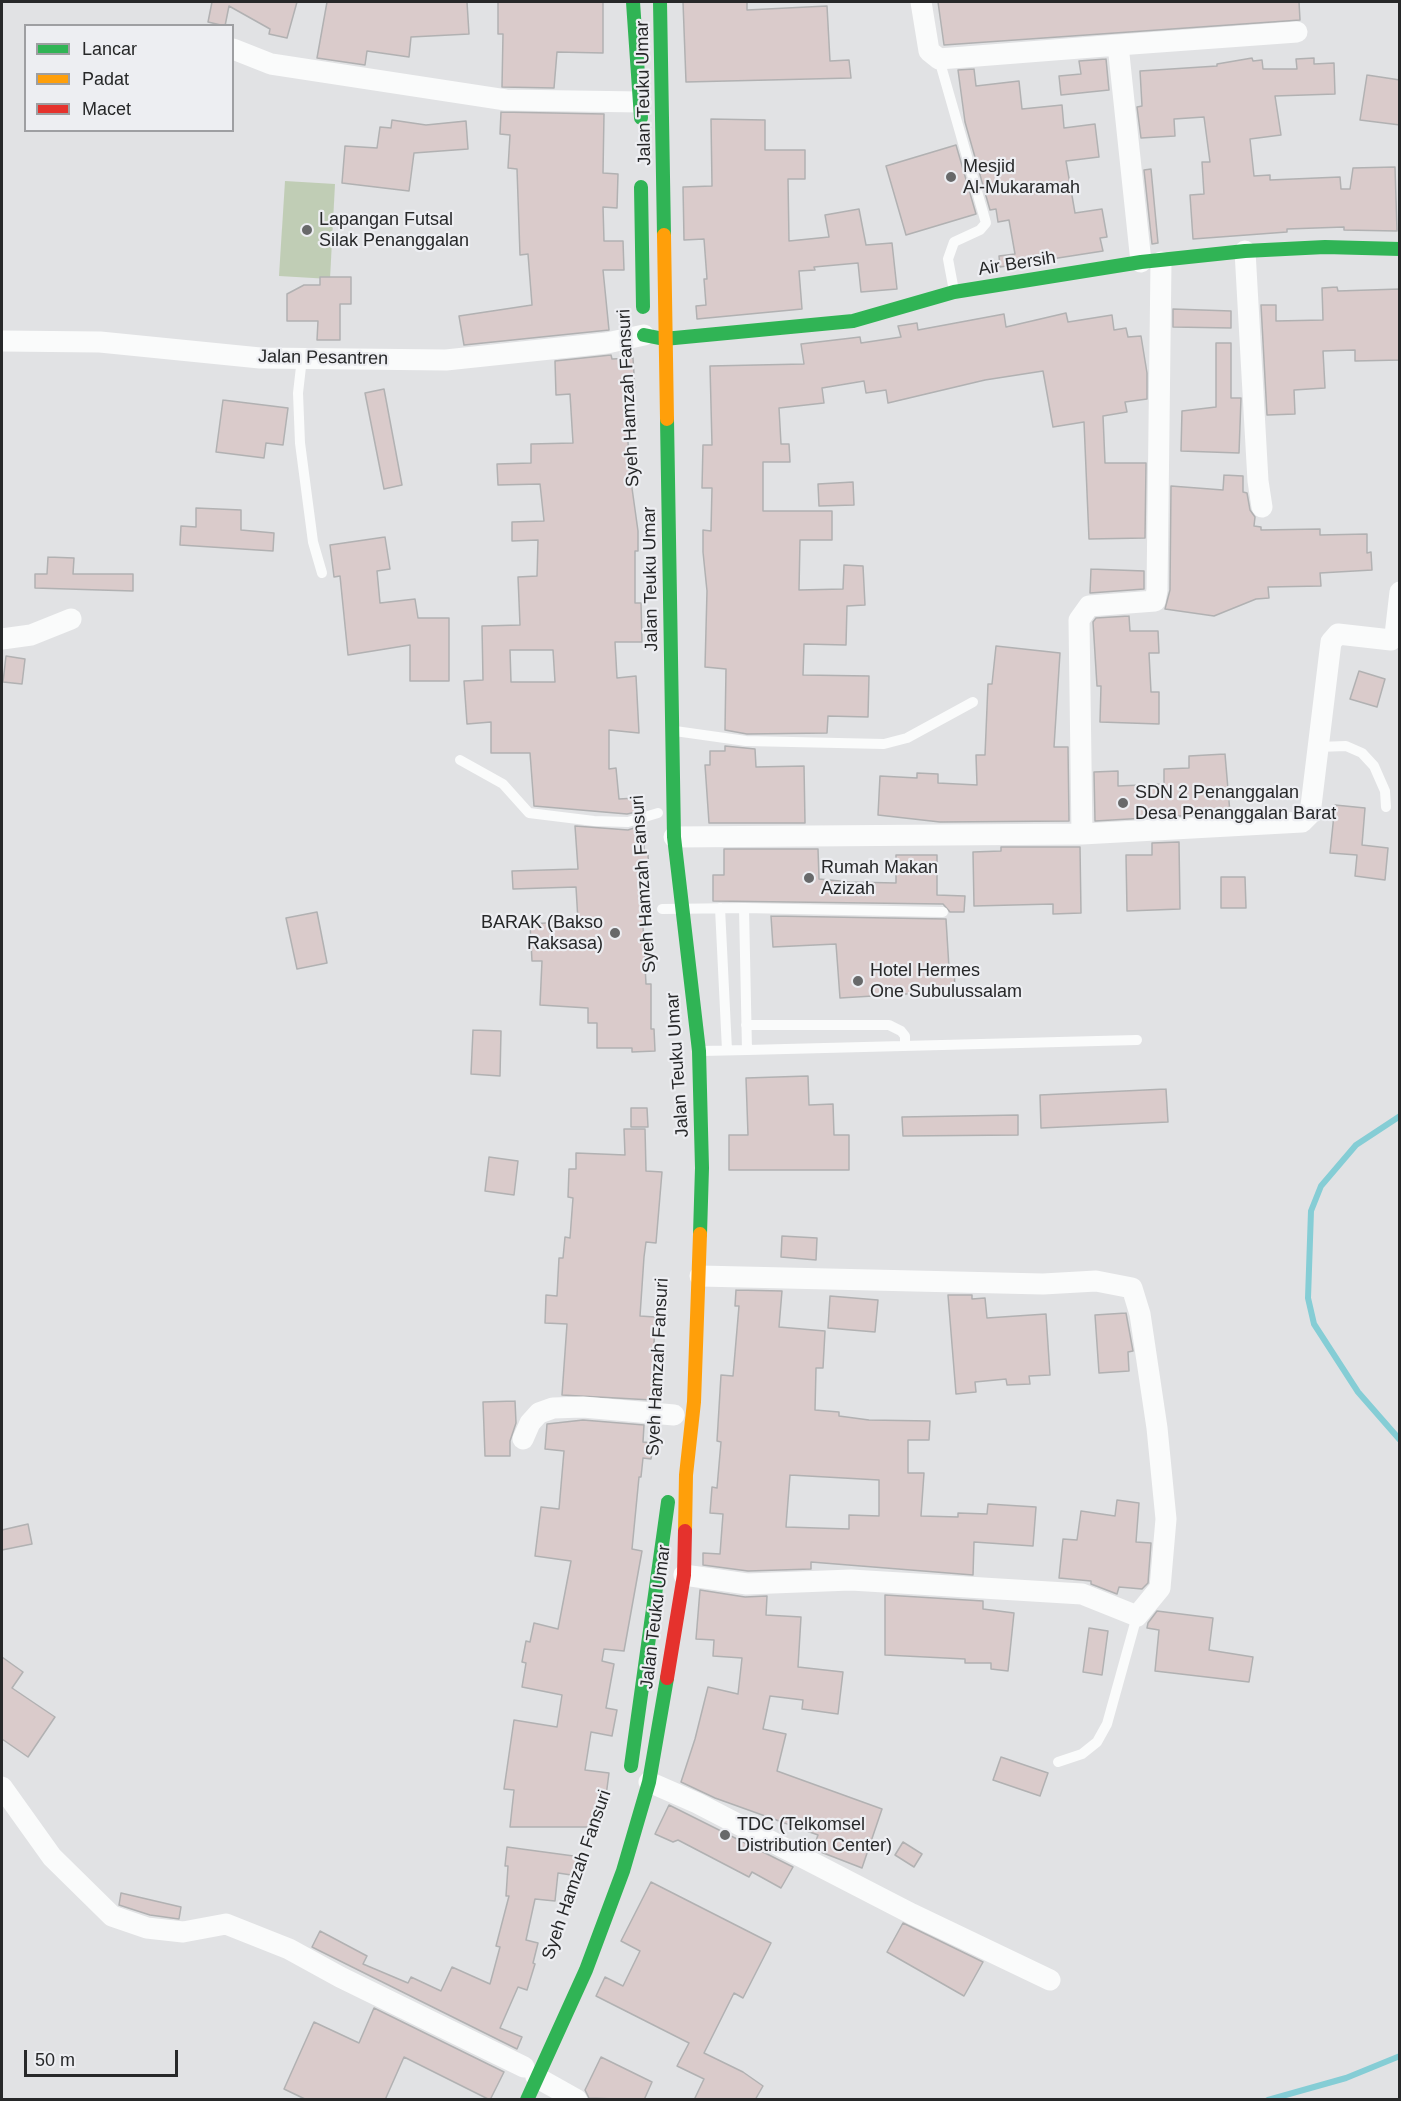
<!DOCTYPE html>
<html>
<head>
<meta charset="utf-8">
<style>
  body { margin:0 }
  #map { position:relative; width:1401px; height:2101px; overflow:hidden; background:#e1e2e4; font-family:Arial,sans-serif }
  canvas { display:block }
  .frame { position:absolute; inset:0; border:3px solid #272829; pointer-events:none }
  .legend { position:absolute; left:24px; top:24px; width:210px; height:108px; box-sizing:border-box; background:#edeef2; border:2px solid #9e9fa2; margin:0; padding:8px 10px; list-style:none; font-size:18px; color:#272829 }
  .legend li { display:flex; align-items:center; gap:12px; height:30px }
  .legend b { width:30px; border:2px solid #9e9fa2 }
  .scale { position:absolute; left:24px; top:2050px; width:154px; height:27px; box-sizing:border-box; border:3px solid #272829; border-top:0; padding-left:8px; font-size:18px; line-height:21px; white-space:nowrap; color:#272829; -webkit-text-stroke:4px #edeef2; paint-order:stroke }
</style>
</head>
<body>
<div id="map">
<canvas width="1401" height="2101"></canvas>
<div class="frame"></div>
<ul class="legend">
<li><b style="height:8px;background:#30b455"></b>Lancar</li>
<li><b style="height:8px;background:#ff9f0a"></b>Padat</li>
<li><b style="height:8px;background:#e5322d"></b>Macet</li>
</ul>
<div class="scale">50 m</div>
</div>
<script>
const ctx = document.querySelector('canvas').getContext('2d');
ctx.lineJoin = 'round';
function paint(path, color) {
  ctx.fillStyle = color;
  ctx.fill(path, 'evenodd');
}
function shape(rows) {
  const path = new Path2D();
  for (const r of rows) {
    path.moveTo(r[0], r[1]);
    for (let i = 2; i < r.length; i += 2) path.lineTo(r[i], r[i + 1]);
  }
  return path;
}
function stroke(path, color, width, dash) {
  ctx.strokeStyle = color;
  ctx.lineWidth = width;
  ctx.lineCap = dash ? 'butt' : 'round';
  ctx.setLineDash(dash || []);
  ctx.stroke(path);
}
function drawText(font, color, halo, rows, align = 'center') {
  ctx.font = font + ' Arial,sans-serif';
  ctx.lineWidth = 4.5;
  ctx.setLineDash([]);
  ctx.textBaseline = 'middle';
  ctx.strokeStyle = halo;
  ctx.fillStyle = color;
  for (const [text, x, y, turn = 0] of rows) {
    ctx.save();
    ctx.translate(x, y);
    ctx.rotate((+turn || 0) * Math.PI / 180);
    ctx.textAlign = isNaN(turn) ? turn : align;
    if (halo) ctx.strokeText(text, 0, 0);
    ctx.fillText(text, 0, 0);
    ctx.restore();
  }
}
const green = shape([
  [285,181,335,184,330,279,279,276]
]);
const stream = shape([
  [1400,1116,1356,1145,1321,1186,1311,1211,1308,1298,1314,1324,1358,1392,1400,1440],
  [1268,2100,1346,2078,1400,2056]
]);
const building = shape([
  [212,2,297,2,287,38,269,34,270,29,229,6,225,26,208,22,212,2],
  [327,2,467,2,469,34,411,37,409,57,367,51,365,65,317,58,327,2],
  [498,2,603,2,603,53,557,52,554,88,502,87,503,34,498,34,498,2],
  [683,2,747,2,747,10,827,6,830,61,849,60,851,78,686,82,683,2],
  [938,2,1299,2,1300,20,944,45,938,2],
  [1252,58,1253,61,1262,60,1263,69,1297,69,1296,59,1314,58,1314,64,1334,63,1335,94,1275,96,1281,135,1250,139,1254,176,1270,175,1270,180,1340,177,1341,189,1350,189,1353,168,1395,167,1397,231,1344,230,1344,227,1287,229,1287,232,1193,239,1190,195,1204,194,1202,162,1210,162,1204,117,1174,119,1175,136,1141,138,1137,107,1142,106,1140,71,1217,66,1217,64,1252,58],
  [1106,59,1109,90,1061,95,1059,76,1081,74,1079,61,1106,59],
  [974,69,976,86,1019,81,1022,109,1062,105,1064,128,1095,124,1099,157,1066,161,1075,213,1102,209,1107,237,1100,238,1103,251,1000,267,999,256,1015,254,1009,220,998,222,996,209,990,210,965,122,958,70,974,69],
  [1367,75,1400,80,1400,125,1360,120,1367,75],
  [501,112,604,114,603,173,618,174,617,208,603,207,604,241,623,241,624,270,603,270,609,330,464,345,459,316,532,305,528,254,520,255,517,169,508,168,510,135,500,134,501,112],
  [711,119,765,120,765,150,805,150,805,179,788,179,789,241,829,237,825,215,859,209,866,245,892,243,897,289,861,292,858,263,814,267,815,270,799,271,802,309,697,319,696,306,706,305,704,279,707,279,704,239,684,240,683,187,712,186,711,119],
  [392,120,426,125,466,121,468,149,414,153,409,191,342,183,345,146,377,148,380,127,391,128,392,120],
  [956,145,976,214,906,235,886,166,956,145],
  [1151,169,1158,243,1152,244,1144,170,1151,169],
  [320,277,351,277,351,304,340,304,340,340,317,340,318,321,287,321,287,294,304,285,320,285,320,277],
  [1337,287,1338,291,1400,289,1400,360,1355,361,1355,350,1323,351,1325,388,1294,390,1295,414,1267,415,1261,305,1276,305,1276,321,1323,320,1322,288,1337,287],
  [1173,309,1231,311,1231,328,1173,327,1173,309],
  [1066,313,1068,322,1112,315,1114,330,1126,328,1128,337,1141,336,1147,373,1147,399,1125,402,1127,412,1103,416,1105,463,1146,463,1145,538,1089,539,1084,422,1053,427,1043,371,985,380,888,403,886,390,866,393,864,381,822,388,824,403,779,408,781,444,789,444,790,462,763,462,763,511,832,511,832,540,800,540,799,590,843,589,844,565,863,566,865,605,847,606,846,645,804,644,803,675,869,676,868,717,828,716,827,733,747,734,725,730,726,669,705,667,707,591,703,552,703,530,711,531,712,488,702,488,703,445,712,445,710,366,804,364,801,344,860,337,861,343,901,337,898,326,917,323,918,330,1004,314,1006,327,1066,313],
  [1216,343,1231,343,1231,398,1241,398,1239,453,1181,451,1182,411,1216,407,1216,343],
  [611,355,612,359,633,358,635,391,624,391,631,481,638,531,638,551,635,551,635,603,641,603,642,642,615,642,617,678,636,676,639,733,609,730,609,769,616,768,619,799,636,798,637,812,627,814,534,806,530,753,491,753,491,722,467,724,464,681,483,680,482,626,520,625,518,577,537,576,538,540,512,541,512,522,544,521,540,484,498,485,497,464,531,463,531,444,573,443,570,394,556,395,555,361,611,355],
  [510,650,553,650,555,682,511,682,510,650],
  [384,389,402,485,384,489,365,393,384,389],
  [223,400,288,408,283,445,266,443,264,458,216,452,223,400],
  [1224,475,1243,476,1243,492,1247,493,1250,510,1255,517,1254,526,1261,527,1261,530,1320,529,1320,535,1367,534,1367,553,1371,552,1372,570,1320,573,1321,586,1268,587,1269,598,1256,599,1214,616,1165,609,1170,590,1171,486,1223,490,1224,475],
  [853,482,854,505,819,506,818,484,853,482],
  [196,508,241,510,241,530,274,533,273,551,180,545,181,526,196,527,196,508],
  [385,537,390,569,377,571,380,603,415,599,418,618,449,618,449,681,410,681,410,645,348,655,340,576,334,577,330,545,385,537],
  [48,557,74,558,73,574,133,574,133,591,35,588,35,574,47,574,48,557],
  [1091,569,1144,571,1144,589,1090,593,1091,569],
  [1129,616,1130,631,1158,631,1159,653,1149,653,1151,692,1159,692,1159,724,1100,722,1101,686,1097,686,1093,622,1096,618,1129,616],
  [996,646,1060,653,1054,747,1068,747,1069,821,940,822,878,815,880,776,917,778,917,773,938,774,938,783,977,785,976,755,985,755,988,684,992,684,996,646],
  [6,656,25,659,22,684,3,682,6,656],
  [1359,671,1385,679,1377,707,1350,699,1359,671],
  [725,746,755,749,756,767,804,766,805,823,709,823,705,765,710,765,710,751,725,751,725,746],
  [1225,754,1230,813,1095,821,1094,772,1118,771,1118,786,1164,784,1164,769,1189,768,1189,756,1225,754],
  [1335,805,1365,808,1362,845,1388,848,1385,880,1355,876,1357,855,1330,853,1335,805],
  [575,826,628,830,637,827,637,832,644,832,644,854,648,854,650,907,642,907,646,984,651,984,651,1029,654,1029,655,1051,632,1052,632,1048,597,1048,597,1023,588,1023,588,1008,540,1005,542,961,532,961,530,924,578,921,576,887,513,889,512,871,578,869,575,826],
  [1179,842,1180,909,1127,911,1126,855,1152,855,1152,843,1179,842],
  [1001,847,1080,847,1081,913,1053,914,1053,904,974,906,973,852,1001,851,1001,847],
  [724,849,818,849,819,879,850,882,896,883,896,855,937,855,937,895,965,896,964,912,950,912,943,904,713,901,713,875,724,875,724,849],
  [1221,877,1245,877,1246,908,1221,908,1221,877],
  [317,912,327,963,297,969,286,918,317,912],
  [771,916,946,919,949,968,954,968,955,991,840,998,836,944,773,947,771,916],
  [473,1030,501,1031,500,1076,471,1074,473,1030],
  [808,1076,809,1105,833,1104,834,1135,849,1135,849,1170,729,1170,729,1135,748,1135,746,1078,808,1076],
  [1166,1089,1168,1122,1041,1128,1040,1095,1166,1089],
  [631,1108,647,1108,648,1127,631,1127,631,1108],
  [1018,1115,1018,1135,903,1136,902,1117,1018,1115],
  [624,1129,645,1129,646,1171,662,1172,656,1243,646,1242,644,1257,640,1316,655,1317,652,1400,562,1395,567,1324,545,1323,546,1295,557,1296,559,1258,563,1258,565,1237,570,1238,573,1198,568,1197,569,1169,576,1169,576,1153,625,1155,624,1129],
  [489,1157,518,1161,514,1195,485,1191,489,1157],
  [782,1236,817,1238,816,1260,781,1257,782,1236],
  [736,1290,782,1291,779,1327,825,1331,823,1368,816,1368,815,1410,839,1412,839,1416,869,1420,930,1421,929,1440,908,1440,908,1473,924,1473,921,1516,958,1517,958,1513,987,1514,988,1504,1036,1507,1033,1546,974,1542,973,1575,811,1562,811,1569,748,1571,703,1565,703,1553,720,1554,723,1514,710,1513,712,1487,717,1488,721,1442,717,1441,721,1375,733,1376,739,1306,735,1306,736,1290],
  [790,1475,879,1480,879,1516,849,1515,849,1529,786,1527,790,1475],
  [948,1295,972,1295,972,1299,985,1298,987,1318,1046,1314,1050,1375,1029,1376,1030,1384,1007,1385,1006,1379,975,1382,976,1392,956,1394,948,1295],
  [830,1296,878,1300,875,1332,828,1328,830,1296],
  [1126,1313,1133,1351,1128,1352,1129,1371,1099,1373,1095,1315,1126,1313],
  [515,1401,516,1423,510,1441,510,1456,485,1456,483,1402,515,1401],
  [583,1420,644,1425,643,1442,653,1443,651,1459,643,1458,641,1477,639,1477,632,1549,642,1551,624,1651,604,1649,602,1661,614,1664,606,1708,617,1710,612,1736,591,1732,585,1770,609,1773,606,1796,601,1795,600,1827,510,1827,514,1790,504,1789,514,1720,557,1727,562,1695,522,1687,526,1663,522,1662,526,1641,530,1642,534,1623,558,1629,571,1561,535,1556,541,1507,559,1509,564,1451,545,1449,547,1424,583,1420],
  [1117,1500,1139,1503,1136,1542,1151,1543,1148,1583,1142,1589,1119,1587,1117,1594,1091,1584,1091,1581,1059,1578,1063,1539,1077,1540,1081,1511,1115,1516,1117,1500],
  [28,1524,32,1544,2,1550,2,1530,28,1524],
  [700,1590,745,1597,767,1596,766,1615,801,1617,798,1667,843,1672,838,1714,802,1709,803,1700,770,1696,763,1729,786,1734,777,1771,882,1809,862,1868,813,1849,818,1835,715,1798,681,1782,695,1739,708,1687,738,1694,742,1658,713,1656,714,1640,696,1639,700,1590],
  [885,1595,983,1601,983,1609,1014,1613,1008,1671,991,1669,991,1663,965,1663,965,1659,885,1655,885,1595],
  [1157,1611,1213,1618,1209,1650,1253,1657,1249,1682,1155,1671,1159,1630,1147,1628,1148,1623,1157,1611],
  [1089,1628,1108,1631,1102,1675,1083,1672,1089,1628],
  [2,1657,23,1672,12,1688,55,1717,28,1757,2,1739,2,1657],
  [1001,1757,1048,1773,1040,1796,993,1780,1001,1757],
  [669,1805,793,1867,781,1888,752,1872,749,1877,678,1840,673,1842,655,1834,669,1805],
  [903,1842,922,1854,914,1867,895,1855,903,1842],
  [507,1847,581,1857,578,1876,558,1873,555,1901,535,1899,526,1940,538,1943,533,1963,535,1964,527,1990,518,1987,500,2028,522,2037,517,2049,312,1947,320,1931,367,1956,363,1964,408,1983,411,1977,441,1991,452,1967,490,1984,500,1947,496,1946,509,1896,506,1896,508,1866,505,1866,507,1847],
  [651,1882,771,1943,743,1998,734,1993,704,2053,743,2072,763,2086,755,2100,694,2100,704,2079,677,2066,689,2043,596,1996,605,1977,623,1986,640,1951,621,1941,651,1882],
  [121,1893,181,1907,179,1919,150,1915,119,1905,121,1893],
  [903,1923,983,1962,964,1996,887,1952,903,1923],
  [374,2008,504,2072,490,2100,404,2057,385,2100,307,2100,284,2089,314,2022,359,2043,374,2008],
  [601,2057,652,2082,644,2100,589,2098,585,2090,601,2057]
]);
const lane = shape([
  [939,59,986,223,980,230,954,242,948,259,954,291],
  [302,358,298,393,300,443,313,542,322,573],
  [675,731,746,741,884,744,907,738,973,702],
  [1318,747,1346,746,1362,753,1374,766,1385,791,1386,807],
  [460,760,503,784,529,813,594,821,628,822,658,813],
  [720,908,727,1050],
  [744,908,943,912],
  [662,909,744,908,747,1050,702,1051],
  [746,1025,889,1025,901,1031,905,1036,905,1045],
  [747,1050,1137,1040],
  [1058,1762,1082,1754,1097,1742,1107,1724,1137,1616]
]);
const street = shape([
  [921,2,929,51,939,59,1118,45,1141,262],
  [1118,45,1297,32],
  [233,49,271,64,506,100,641,102],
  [1245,251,1258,481,1262,507],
  [2,341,100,342,260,358,446,360,607,343,644,335],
  [2,639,31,635,71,619],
  [1082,834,1079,620,1089,606,1155,601,1157,590,1161,262],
  [674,837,1082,834,1302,822,1310,814,1331,642,1338,634,1391,640,1395,635,1400,592],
  [523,1439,530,1423,539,1413,553,1408,583,1407,674,1415],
  [684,1575,747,1584,851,1580,1082,1594,1137,1616,1160,1588,1166,1519,1157,1428,1140,1314,1132,1288,1096,1281,1043,1284,700,1276],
  [649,1782,697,1803,912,1914,1050,1980],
  [2,1787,52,1857,112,1916,147,1928,183,1932,226,1924,289,1949,340,1977,524,2067],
  [536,2077,577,2100]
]);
const fast = shape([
  [633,2,641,118],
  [660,2,664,235],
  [641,187,643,307],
  [644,335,664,339,853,321,954,292,1141,262,1245,251,1325,247,1400,249],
  [667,419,674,837,699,1051,702,1168,700,1234],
  [631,1766,668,1502],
  [527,2100,586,1970,623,1871,649,1782,667,1678]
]);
const slow = shape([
  [664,235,667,419],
  [685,1531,686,1475,694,1402,700,1234]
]);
const jam = shape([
  [667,1678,684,1575,685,1531]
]);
const markers = [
  [951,177,6,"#68696a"],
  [307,230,6,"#68696a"],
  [1123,803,6,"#68696a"],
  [809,878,6,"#68696a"],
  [615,933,6,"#68696a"],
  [858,981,6,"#68696a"],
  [725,1835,6,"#68696a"]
];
const streetNames = [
  ["Jalan Teuku Umar",644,93,-91],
  ["Air Bersih",1017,264,-9],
  ["Jalan Pesantren",323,358,1],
  ["Syeh Hamzah Fansuri",629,398,-93],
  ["Jalan Teuku Umar",651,579,-91],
  ["Syeh Hamzah Fansuri",644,884,-94],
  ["Jalan Teuku Umar",678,1065,-94],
  ["Syeh Hamzah Fansuri",658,1367,-87],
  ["Jalan Teuku Umar",656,1617,-83],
  ["Syeh Hamzah Fansuri",577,1875,-71]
];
const poiNames = [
  ["Mesjid",963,167],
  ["Al-Mukaramah",963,188],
  ["Lapangan Futsal",319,220],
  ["Silak Penanggalan",319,241],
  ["SDN 2 Penanggalan",1135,793],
  ["Desa Penanggalan Barat",1135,814],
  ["Rumah Makan",821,868],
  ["Azizah",821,889],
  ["BARAK (Bakso",603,923,"right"],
  ["Raksasa)",603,944,"right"],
  ["Hotel Hermes",870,971],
  ["One Subulussalam",870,992],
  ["TDC (Telkomsel",737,1825],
  ["Distribution Center)",737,1846]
];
paint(green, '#c0cdb5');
stroke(stream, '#85cdd5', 6);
paint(building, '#dacbcb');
stroke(building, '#b1b1b2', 1.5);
stroke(lane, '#fafbfb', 10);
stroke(street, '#fafbfb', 21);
stroke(fast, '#30b455', 14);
stroke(slow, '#ff9f0a', 14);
stroke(jam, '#e5322d', 14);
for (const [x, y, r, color] of markers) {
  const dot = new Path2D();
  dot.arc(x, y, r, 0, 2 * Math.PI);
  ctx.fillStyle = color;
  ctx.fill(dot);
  stroke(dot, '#edeef2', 2);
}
drawText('18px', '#272829', '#edeef2', streetNames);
drawText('18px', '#272829', '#edeef2', poiNames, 'left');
</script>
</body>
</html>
